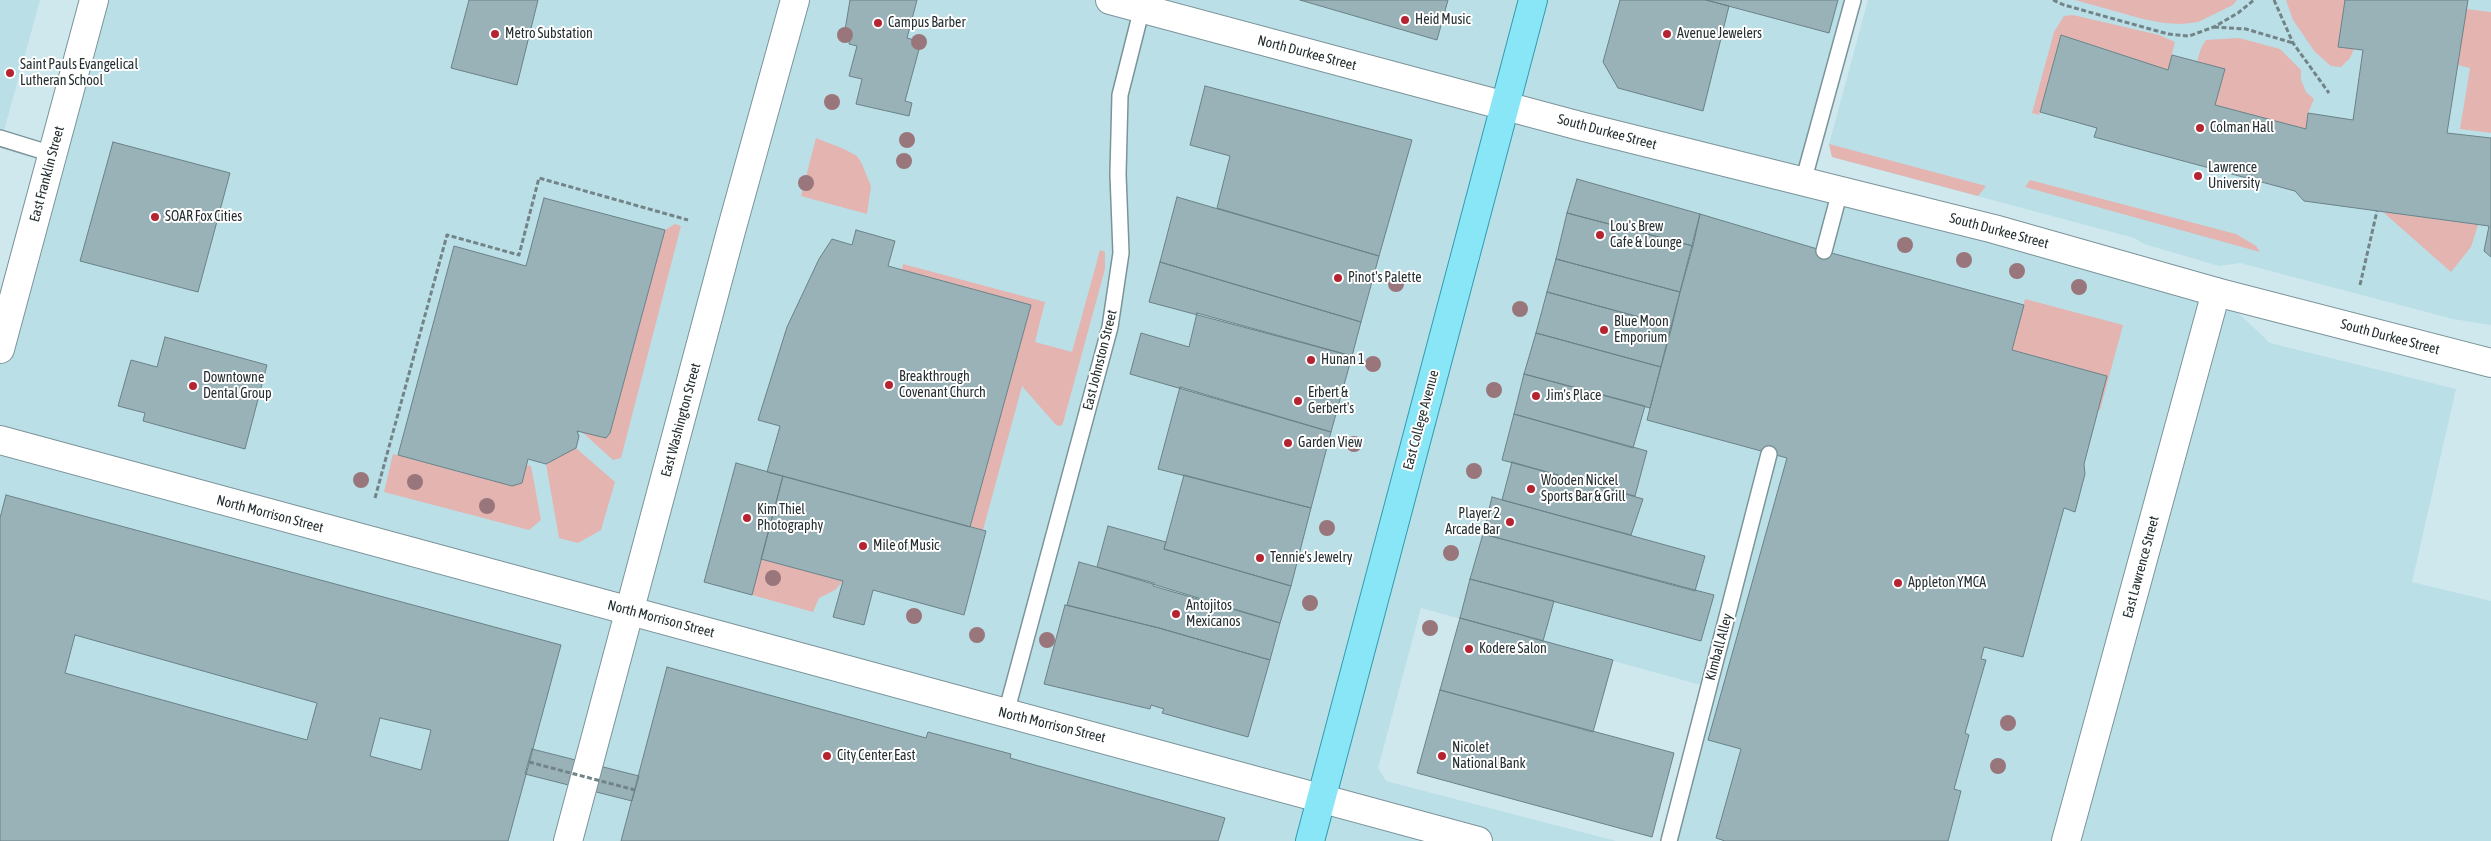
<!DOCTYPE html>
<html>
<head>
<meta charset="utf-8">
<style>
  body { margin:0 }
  canvas { display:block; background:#cee8ee }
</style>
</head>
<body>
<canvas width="2491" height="841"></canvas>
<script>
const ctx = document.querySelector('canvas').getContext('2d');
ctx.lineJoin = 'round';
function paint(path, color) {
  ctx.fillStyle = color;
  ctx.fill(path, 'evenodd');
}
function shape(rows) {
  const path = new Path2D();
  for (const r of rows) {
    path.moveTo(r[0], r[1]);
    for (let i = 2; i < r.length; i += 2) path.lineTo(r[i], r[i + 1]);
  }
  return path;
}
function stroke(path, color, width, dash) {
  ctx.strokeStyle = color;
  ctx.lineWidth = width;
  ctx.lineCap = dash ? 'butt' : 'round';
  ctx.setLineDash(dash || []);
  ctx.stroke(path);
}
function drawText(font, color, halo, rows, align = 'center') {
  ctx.font = font + ' "Asap Condensed",sans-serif';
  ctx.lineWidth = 4;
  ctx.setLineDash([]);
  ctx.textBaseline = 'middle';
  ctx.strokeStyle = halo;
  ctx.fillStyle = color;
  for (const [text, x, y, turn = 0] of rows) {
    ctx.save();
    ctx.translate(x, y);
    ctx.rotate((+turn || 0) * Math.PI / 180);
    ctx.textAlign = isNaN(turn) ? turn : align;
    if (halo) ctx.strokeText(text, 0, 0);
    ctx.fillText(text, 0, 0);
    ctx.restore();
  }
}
const built = shape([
  [0,0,40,0,0,145],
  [94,0,1853,0,1803,182,2216,292,2270,343,2456,389,2412,582,2491,601,2491,841,1669,841,1708,687,1421,608,1378,768,1386,781,1616,841,0,841,0,349],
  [1868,0,2491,0,2491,325,2453,319,2240,263,2219,266,2144,244,2134,238,1832,157,1829,144]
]);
const green = shape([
  [2075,0,2237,0,2233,5,2198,22,2182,24,2164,23,2143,19],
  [2286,0,2345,0,2338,47,2354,49,2350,58,2341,67,2331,66,2315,52,2293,20],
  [2466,9,2491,12,2491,133,2460,129,2470,68,2458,65],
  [2073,15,2159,35,2175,42,2168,70,2061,35,2039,115,2032,113,2054,32,2064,16],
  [2239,38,2280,49,2301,70,2301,80,2306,92,2314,99,2308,113,2306,129,2215,105,2225,69,2197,62,2201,48,2206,40],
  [816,138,844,149,857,156,862,164,871,186,867,214,801,196],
  [1829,144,1986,186,1978,196,1832,157],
  [2030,180,2236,234,2256,246,2260,252,2025,187],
  [2383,212,2478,225,2471,247,2451,272],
  [675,224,681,226,621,458,613,460,582,432,606,438,610,433,665,230],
  [1100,250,1105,252,1105,269,1063,423,1061,426,1056,425,1022,386,983,530,970,527,1031,305,902,270,903,264,1045,302,1035,342,1072,352],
  [2025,299,2123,325,2100,410,2077,404,2086,370,2012,350],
  [576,448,615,482,601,530,578,543,559,538,546,464],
  [393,454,512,486,526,465,531,466,541,520,529,530,384,492],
  [761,559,843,581,835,590,819,598,813,612,752,595]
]);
const building = shape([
  [469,0,538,0,517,85,451,68,469,0],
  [850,0,917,0,907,38,921,42,905,101,912,103,909,116,856,104,862,79,849,76,857,46,849,44,850,38,844,36,850,0],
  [1300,0,1448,0,1437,40,1300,0],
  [1620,0,1706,0,1729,6,1703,111,1618,88,1603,62,1620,0],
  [1706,0,1838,0,1829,33,1706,0],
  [2345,0,2468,0,2447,133,2491,138,2491,257,2484,251,2489,226,2304,201,2295,191,2094,137,2097,128,2040,112,2061,35,2168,70,2172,55,2225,69,2215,105,2306,129,2308,113,2353,120,2363,50,2338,47,2345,0],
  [1205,86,1412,140,1379,256,1217,208,1230,156,1190,145,1205,86],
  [113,142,230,173,198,292,80,261,113,142],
  [1577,179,1700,214,1693,246,1567,213,1577,179],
  [1177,197,1379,256,1361,322,1160,262,1177,197],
  [544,198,665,230,610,433,606,438,577,431,579,436,576,448,546,464,528,459,522,483,512,486,398,455,454,246,526,266,544,198],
  [1567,213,1693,246,1680,292,1556,259,1567,213],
  [1700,214,1824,251,2024,305,2012,350,2107,376,2084,464,2085,474,2075,512,2064,508,2023,657,1984,647,1981,659,1986,660,1965,733,1969,735,1954,789,1961,791,1948,841,1725,841,1716,838,1741,749,1708,740,1787,458,1647,420,1700,214],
  [856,230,895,241,888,266,1031,305,970,527,767,472,780,426,758,420,787,327,819,259,832,239,852,245,856,230],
  [1556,259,1680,292,1672,326,1547,292,1556,259],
  [1160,262,1361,322,1352,356,1149,302,1160,262],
  [1547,292,1672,326,1661,367,1536,333,1547,292],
  [1197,313,1352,356,1331,432,1130,374,1141,333,1189,347,1197,313],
  [1536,333,1661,367,1650,408,1524,374,1536,333],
  [165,337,267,365,245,449,143,421,145,413,118,406,131,360,157,367,165,337],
  [1524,374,1645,406,1633,448,1514,414,1524,374],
  [1180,387,1331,432,1311,508,1158,469,1180,387],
  [1514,414,1647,451,1635,496,1502,460,1514,414],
  [1512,462,1643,499,1631,535,1502,500,1512,462],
  [736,463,783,476,752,595,704,582,736,463],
  [1184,475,1311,508,1291,586,1164,549,1184,475],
  [783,476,986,531,964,615,873,590,864,625,833,617,843,581,761,559,783,476],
  [6,495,561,645,508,841,0,841,0,518,6,495],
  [75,635,317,703,307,740,65,673,75,635],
  [380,718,431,730,421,770,370,756,380,718],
  [1492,497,1705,556,1695,591,1483,534,1492,497],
  [1108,526,1166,542,1164,549,1291,586,1280,623,1097,567,1108,526],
  [1483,534,1714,595,1701,641,1470,579,1483,534],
  [1079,562,1154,583,1153,586,1280,623,1270,660,1159,628,1067,605,1079,562],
  [1470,579,1554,601,1543,641,1460,618,1470,579],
  [1065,605,1159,628,1270,660,1248,737,1162,713,1164,709,1151,705,1150,709,1044,684,1065,605],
  [1460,618,1613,660,1593,732,1440,690,1460,618],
  [667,667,926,738,928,732,1011,754,1010,758,1225,818,1218,841,621,841,667,667],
  [1440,690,1674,753,1652,837,1417,773,1440,690],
  [532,749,639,776,632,801,525,774,532,749]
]);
const path = shape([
  [2053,0,2064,5,2168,34,2189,36,2214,27,2238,13,2254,0],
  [2274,0,2293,43,2329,93],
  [2214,27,2246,29,2293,43],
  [2360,285,2377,211],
  [375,498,447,235,519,255,539,178,688,220]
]);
const lane = shape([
  [0,138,52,154],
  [1803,182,1853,0],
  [1824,251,1840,191],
  [1006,713,1110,327,1121,253,1118,174,1120,95,1143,4],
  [1669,841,1769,454]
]);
const street = shape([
  [2216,292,2491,363]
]);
const secondary = shape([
  [1110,0,1580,126,1994,229,2216,292,2066,841],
  [0,349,94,0],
  [0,440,1478,841],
  [568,841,731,231,795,0]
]);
const primary = shape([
  [1310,841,1533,0]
]);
const pathBridge = shape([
  [529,762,635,790]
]);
const trees = [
  [845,35],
  [919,42],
  [832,102],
  [907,140],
  [904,161],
  [806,183],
  [1905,245],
  [1964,260],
  [2017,271],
  [1396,284],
  [2079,287],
  [1520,309],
  [1373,364],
  [1494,390],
  [1354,444],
  [1474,471],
  [361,480],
  [415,482],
  [487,506],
  [1327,528],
  [1451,553],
  [773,578],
  [1310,603],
  [914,616],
  [1430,628],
  [977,635],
  [1047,640],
  [2008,723],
  [1998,766]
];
const markers = [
  [1405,20,5,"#b52431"],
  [878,23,5,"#b52431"],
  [495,34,5,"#b52431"],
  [1667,34,5,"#b52431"],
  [10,73,5,"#b52431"],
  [2200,128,5,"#b52431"],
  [2198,176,5,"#b52431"],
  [155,217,5,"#b52431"],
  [1600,235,5,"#b52431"],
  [1338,278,5,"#b52431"],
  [1604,330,5,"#b52431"],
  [1311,360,5,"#b52431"],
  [889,385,5,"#b52431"],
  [193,386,5,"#b52431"],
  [1536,396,5,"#b52431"],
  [1298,401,5,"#b52431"],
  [1288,443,5,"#b52431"],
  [1531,489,5,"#b52431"],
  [747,518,5,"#b52431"],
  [1510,522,5,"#b52431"],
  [863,546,5,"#b52431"],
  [1260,558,5,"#b52431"],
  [1898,583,5,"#b52431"],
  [1176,614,5,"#b52431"],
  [1469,649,5,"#b52431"],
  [827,756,5,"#b52431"],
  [1442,756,5,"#b52431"]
];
const poiNames = [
  ["Heid Music",1415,20],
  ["Campus Barber",888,23],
  ["Metro Substation",505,34],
  ["Avenue Jewelers",1677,34],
  ["Saint Pauls Evangelical",20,65],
  ["Lutheran School",20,81],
  ["Colman Hall",2210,128],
  ["Lawrence",2208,168],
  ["University",2208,184],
  ["SOAR Fox Cities",165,217],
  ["Lou's Brew",1610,227],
  ["Cafe & Lounge",1610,243],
  ["Pinot's Palette",1348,278],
  ["Blue Moon",1614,322],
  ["Emporium",1614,338],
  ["Hunan 1",1321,360],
  ["Breakthrough",899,377],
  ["Covenant Church",899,393],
  ["Downtowne",203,378],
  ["Dental Group",203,394],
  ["Erbert &",1308,393],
  ["Gerbert's",1308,409],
  ["Jim's Place",1546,396],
  ["Garden View",1298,443],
  ["Wooden Nickel",1541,481],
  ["Sports Bar & Grill",1541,497],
  ["Kim Thiel",757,510],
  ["Photography",757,526],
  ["Player 2",1500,514,"right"],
  ["Arcade Bar",1500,530,"right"],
  ["Mile of Music",873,546],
  ["Tennie's Jewelry",1270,558],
  ["Appleton YMCA",1908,583],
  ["Antojitos",1186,606],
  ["Mexicanos",1186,622],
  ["Kodere Salon",1479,649],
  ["Nicolet",1452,748],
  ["National Bank",1452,764],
  ["City Center East",837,756]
];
const streetNames = [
  ["North Durkee Street",1307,53,15],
  ["South Durkee Street",1607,132,15],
  ["East Franklin Street",47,174,-75],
  ["South Durkee Street",1999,231,15],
  ["South Durkee Street",2390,337,15],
  ["East Johnston Street",1100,360,-76],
  ["East Washington Street",681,420,-75],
  ["East College Avenue",1421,420,-75],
  ["North Morrison Street",270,514,15],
  ["East Lawrence Street",2141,567,-75],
  ["North Morrison Street",661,619,15],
  ["Kimball Alley",1719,647,-75],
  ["North Morrison Street",1052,725,14]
];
paint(built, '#bbdfe7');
paint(green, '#e4b4b1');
paint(building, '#99b2b8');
stroke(building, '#6a8288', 1);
stroke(lane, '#7b949a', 18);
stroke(street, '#7b949a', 30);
stroke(secondary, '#7b949a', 30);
stroke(primary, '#329bae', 30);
stroke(path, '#738488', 3, [5, 2.5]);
stroke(lane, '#fff', 15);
stroke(street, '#fff', 28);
stroke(secondary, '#fff', 28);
stroke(primary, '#88e6f7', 28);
stroke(pathBridge, '#738488', 3, [5, 2.5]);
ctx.fillStyle = '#99767b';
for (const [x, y] of trees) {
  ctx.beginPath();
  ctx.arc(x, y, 8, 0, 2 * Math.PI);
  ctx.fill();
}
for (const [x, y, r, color] of markers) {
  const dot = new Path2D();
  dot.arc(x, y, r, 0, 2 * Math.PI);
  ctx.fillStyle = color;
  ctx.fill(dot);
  stroke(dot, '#fff', 2);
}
drawText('14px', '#252f31', '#fff', poiNames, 'left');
drawText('14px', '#252f31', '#fff', streetNames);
</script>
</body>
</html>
